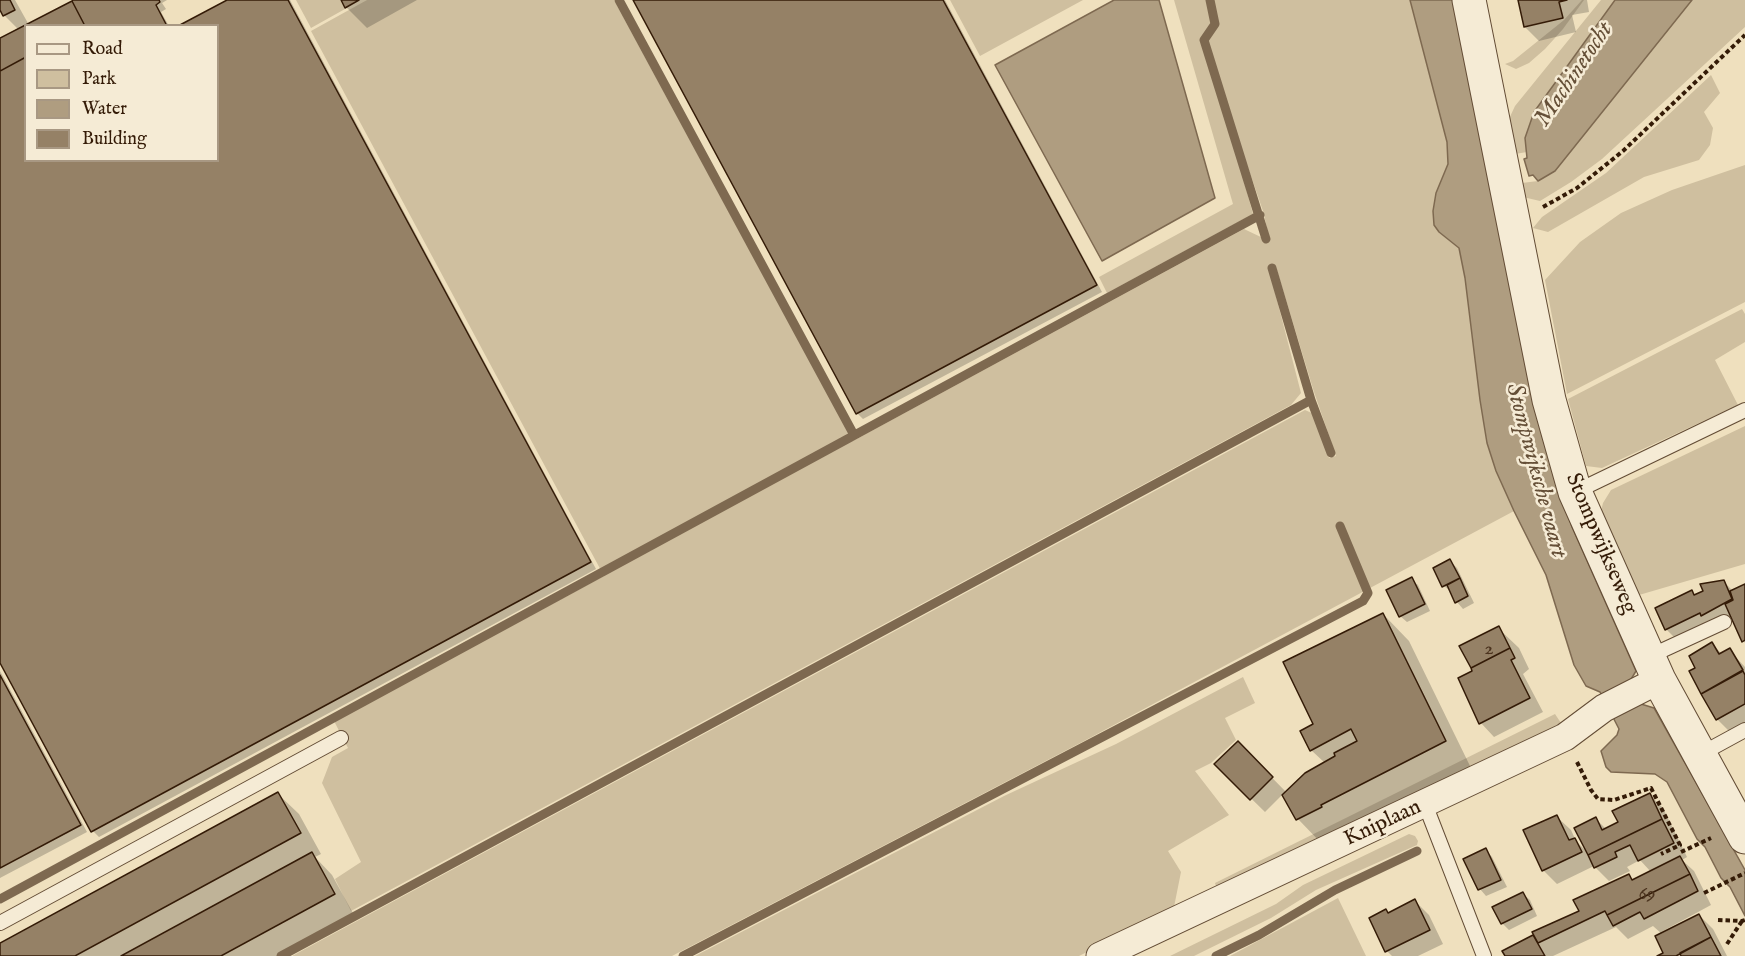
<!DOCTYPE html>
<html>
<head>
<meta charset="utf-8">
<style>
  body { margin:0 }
  #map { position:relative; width:1745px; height:956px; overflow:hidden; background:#efe0be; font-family:"IM FELL English",serif }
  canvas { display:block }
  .legend { position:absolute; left:24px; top:24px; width:195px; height:138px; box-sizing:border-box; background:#f5ebd5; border:2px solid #a89883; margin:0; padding:8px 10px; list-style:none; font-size:18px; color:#341b07 }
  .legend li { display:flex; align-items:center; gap:12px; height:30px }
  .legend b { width:30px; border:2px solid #a89883 }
</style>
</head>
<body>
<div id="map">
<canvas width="1745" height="956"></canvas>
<ul class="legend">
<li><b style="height:8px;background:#f5ebd5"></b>Road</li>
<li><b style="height:16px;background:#cfbf9f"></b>Park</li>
<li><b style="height:16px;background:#af9d80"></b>Water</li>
<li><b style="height:16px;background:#958166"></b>Building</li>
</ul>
</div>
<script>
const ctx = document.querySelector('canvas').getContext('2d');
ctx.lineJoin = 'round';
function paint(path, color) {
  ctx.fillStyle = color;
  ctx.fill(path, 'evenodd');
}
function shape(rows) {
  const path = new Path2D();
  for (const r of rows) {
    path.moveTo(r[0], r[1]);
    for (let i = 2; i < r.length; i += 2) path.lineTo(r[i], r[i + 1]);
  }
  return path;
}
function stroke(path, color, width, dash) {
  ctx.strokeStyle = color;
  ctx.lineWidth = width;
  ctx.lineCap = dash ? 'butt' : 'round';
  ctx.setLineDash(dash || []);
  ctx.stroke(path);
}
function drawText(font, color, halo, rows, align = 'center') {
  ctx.font = font + ' "IM FELL English",serif';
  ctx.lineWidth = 5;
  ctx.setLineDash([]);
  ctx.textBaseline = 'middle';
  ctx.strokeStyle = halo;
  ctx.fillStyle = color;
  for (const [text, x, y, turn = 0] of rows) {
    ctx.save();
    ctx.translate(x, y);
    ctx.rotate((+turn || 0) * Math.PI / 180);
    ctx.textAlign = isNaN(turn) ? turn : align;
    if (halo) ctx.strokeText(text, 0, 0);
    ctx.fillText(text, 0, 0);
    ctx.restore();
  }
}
const green = shape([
  [296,0,340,0,345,9,311,28],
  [367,0,614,0,853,441,1244,229,1265,239,1269,237,1263,211,1209,54,1253,214,1107,293,1099,277,1233,204,1174,0,1410,0,1447,142,1448,164,1436,193,1433,211,1439,232,1459,248,1465,278,1480,400,1487,443,1496,471,1514,511,1084,741,672,956,292,956,1305,410,1314,414,1329,458,1336,456,1314,392,1276,267,1272,268,1269,269,1301,393,1291,405,351,911,335,879,361,862,322,783,332,757,348,748,334,721,604,576,311,31],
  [950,0,1083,0,980,56],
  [1582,0,1584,0,1563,29,1545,49,1529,63,1516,69,1505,64,1513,61,1564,20],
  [1601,0,1615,0,1550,89,1525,138,1527,152,1515,154,1508,121,1515,106],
  [1692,0,1745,0,1745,27,1602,159,1571,182,1540,201,1523,197,1522,183,1538,181,1555,171],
  [1711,75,1720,93,1704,112,1713,128,1710,145,1699,160,1644,177,1548,232,1533,228,1542,217,1606,173],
  [1745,165,1745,302,1567,394,1545,280,1580,242,1621,213,1672,190],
  [1742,309,1745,314,1745,342,1715,360,1738,405,1602,468,1586,466,1568,399],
  [1745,426,1745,564,1639,595,1601,511,1603,503,1611,490],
  [1243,677,1255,703,1225,718,1236,740,1211,763,1195,771,1229,815,1168,851,1181,872,1174,907,1085,953,1079,956,695,956,1004,796,1116,744],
  [1555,714,1561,723,1374,818,1217,889,1215,883],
  [1409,834,1415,836,1418,841,1417,845,1316,890,1271,918,1194,956,1170,956,1276,904,1303,885],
  [1338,898,1366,956,1230,956]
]);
const water = shape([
  [1114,0,1159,0,1215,198,1102,261,995,65,1114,0],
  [1410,0,1453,0,1545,443,1572,527,1636,671,1630,681,1641,704,1654,708,1745,870,1745,916,1730,887,1721,878,1705,847,1697,839,1667,782,1655,774,1611,772,1606,767,1601,751,1617,735,1619,729,1600,692,1586,686,1574,665,1546,575,1514,511,1496,471,1487,443,1480,400,1465,278,1459,248,1439,232,1434,225,1433,211,1436,193,1448,164,1447,142,1410,0],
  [1615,0,1692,0,1555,171,1538,181,1533,175,1529,176,1524,159,1527,158,1525,138,1534,112,1615,0]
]);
const shadow = shape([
  [0,0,15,0,29,25,76,0,167,0,162,3,166,9,161,12,169,26,26,26,26,160,218,160,218,26,230,0,290,0,596,569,99,837,93,831,0,660,0,40,19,30,4,15,0,6],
  [342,0,417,0,367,28,346,7],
  [634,0,945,0,1102,292,863,419,857,413],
  [1519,0,1587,0,1589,12,1572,15,1576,32,1539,41,1525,27],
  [1450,561,1457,568,1474,603,1463,609,1457,602,1452,592,1444,586],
  [1411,579,1418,585,1430,611,1407,622,1400,616],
  [1723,581,1733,591,1745,586,1745,643,1733,619,1680,643,1666,629,1692,592,1696,596],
  [1383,614,1409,641,1471,768,1324,846,1298,819,1283,794,1265,812,1216,764,1238,743,1287,793,1325,763,1311,750,1315,725],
  [1498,628,1519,648,1529,669,1523,674,1543,712,1494,737,1481,723],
  [1712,644,1722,654,1729,650,1745,667,1745,725,1731,733,1717,719,1691,672,1697,668],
  [0,671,87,832,0,878],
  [278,794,299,814,321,854,315,857,332,875,354,915,278,956,0,956,0,945],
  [1649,794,1663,808,1687,857,1682,860,1694,871,1711,905,1661,932,1662,934,1699,915,1713,929,1727,956,1660,956,1665,953,1662,934,1653,926,1628,939,1616,927,1553,956,1506,956,1533,937,1538,942,1628,876,1634,881,1651,872,1640,860,1627,867,1630,871,1609,881,1594,866,1557,884,1543,870,1557,817,1571,830,1576,841,1588,853,1596,819,1607,830,1620,823],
  [1486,850,1492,857,1507,887,1486,896,1480,889],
  [1523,894,1530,900,1537,916,1509,930,1502,923,1494,908],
  [1415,901,1429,915,1443,944,1418,956,1392,956,1387,951,1386,911,1389,914]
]);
const stream = shape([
  [619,0,854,435],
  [1210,0,1215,24,1204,40,1266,239],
  [1272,268,1311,400,1331,453],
  [0,899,1260,215],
  [281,956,1311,400],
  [683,956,1363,601,1368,593,1340,526],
  [1216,956,1259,935,1335,890,1417,851]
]);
const building = shape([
  [0,0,10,0,15,10,3,16,0,10,0,0],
  [73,0,159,0,160,2,156,5,167,26,85,26,72,1,73,0],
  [227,0,288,0,591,562,91,832,0,663,0,71,26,57,26,160,218,160,218,26,178,26,227,0],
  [341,0,359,0,345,8,341,0],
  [633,0,943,0,1097,285,856,414,633,0],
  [1518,0,1567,0,1559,2,1563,18,1524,27,1518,0],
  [72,1,85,26,26,26,26,57,0,71,0,38,72,1],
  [1450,559,1460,578,1442,587,1433,568,1450,559],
  [1412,577,1425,604,1399,617,1386,590,1412,577],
  [1460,578,1468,596,1455,603,1447,585,1460,578],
  [1724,580,1732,599,1701,616,1700,613,1665,630,1655,608,1692,590,1694,595,1703,591,1700,584,1724,580],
  [1745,584,1745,640,1742,642,1725,604,1733,600,1730,591,1745,584],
  [1383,613,1446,741,1321,805,1322,807,1296,820,1282,795,1305,773,1335,756,1334,753,1357,741,1351,729,1310,751,1300,731,1313,724,1283,662,1383,613],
  [1499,626,1510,648,1471,668,1459,646,1499,626],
  [1712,642,1719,654,1730,648,1743,670,1701,694,1689,671,1695,668,1689,656,1712,642],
  [1510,648,1515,658,1511,660,1530,698,1479,724,1458,678,1472,671,1471,668,1510,648],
  [1743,671,1745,675,1745,704,1716,720,1701,694,1743,671],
  [0,675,81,825,0,868,0,675],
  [1238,741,1273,777,1250,800,1214,764,1238,741],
  [278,792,301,833,75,956,0,956,0,943,278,792],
  [1650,793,1662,819,1588,855,1574,828,1596,817,1602,830,1618,822,1612,811,1650,793],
  [1557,815,1569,840,1575,838,1582,852,1542,871,1523,830,1557,815],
  [1662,819,1674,843,1638,861,1630,845,1615,852,1617,857,1594,868,1588,855,1662,819],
  [1486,848,1501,880,1478,890,1463,859,1486,848],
  [312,852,335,894,221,956,121,956,312,852],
  [1680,856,1690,874,1607,915,1605,911,1538,943,1532,932,1579,911,1573,900,1629,874,1632,880,1680,856],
  [1690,874,1698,891,1644,919,1640,912,1613,926,1607,915,1690,874],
  [1523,892,1532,909,1501,924,1492,907,1523,892],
  [1415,899,1430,930,1385,952,1369,918,1386,909,1388,913,1415,899],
  [1699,914,1711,937,1676,956,1657,956,1663,953,1655,936,1699,914],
  [1533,935,1545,956,1505,956,1502,951,1533,935],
  [1711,937,1721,956,1681,956,1680,953,1711,937]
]);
const path = shape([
  [1543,207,1577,188,1623,151,1745,35],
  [1577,762,1591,790,1598,799,1614,800,1651,788,1680,845,1661,854],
  [1681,852,1711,838],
  [1704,893,1745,873],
  [1718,920,1742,921,1745,920],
  [1727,944,1742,921]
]);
const service = shape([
  [1575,492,1745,410],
  [1648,657,1724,622],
  [1699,755,1745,730],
  [1425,804,1484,956],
  [0,923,341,738]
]);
const minor = shape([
  [1100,956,1565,737,1604,708,1659,680]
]);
const tertiary = shape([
  [1469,0,1549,400,1575,492,1659,680,1745,837]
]);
const numberNames = [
  ["2",1489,650],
  ["69",1647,895]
];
const streetNames = [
  ["Stompwijkseweg",1600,544,67],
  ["Kniplaan",1383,824,-25]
];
const waterNames = [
  ["Machinetocht",1575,75,-56],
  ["Stompwijksche vaart",1535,471,75]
];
paint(green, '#cfbf9f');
paint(water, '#af9d80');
stroke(water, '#7e6950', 1.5);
paint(shadow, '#0003');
stroke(stream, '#7e6950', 9);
paint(building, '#958166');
stroke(building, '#341b07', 1.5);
stroke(service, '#634c35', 16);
stroke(minor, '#634c35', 29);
stroke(tertiary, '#634c35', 35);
stroke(path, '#341b07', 4, [4.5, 3]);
stroke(service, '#f5ebd5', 14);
stroke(minor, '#f5ebd5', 27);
stroke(tertiary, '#f5ebd5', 33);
drawText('20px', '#4c341f', null, numberNames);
drawText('22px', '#341b07', '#f5ebd5', streetNames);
drawText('italic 24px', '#654f37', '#f5ebd5', waterNames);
</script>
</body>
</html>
